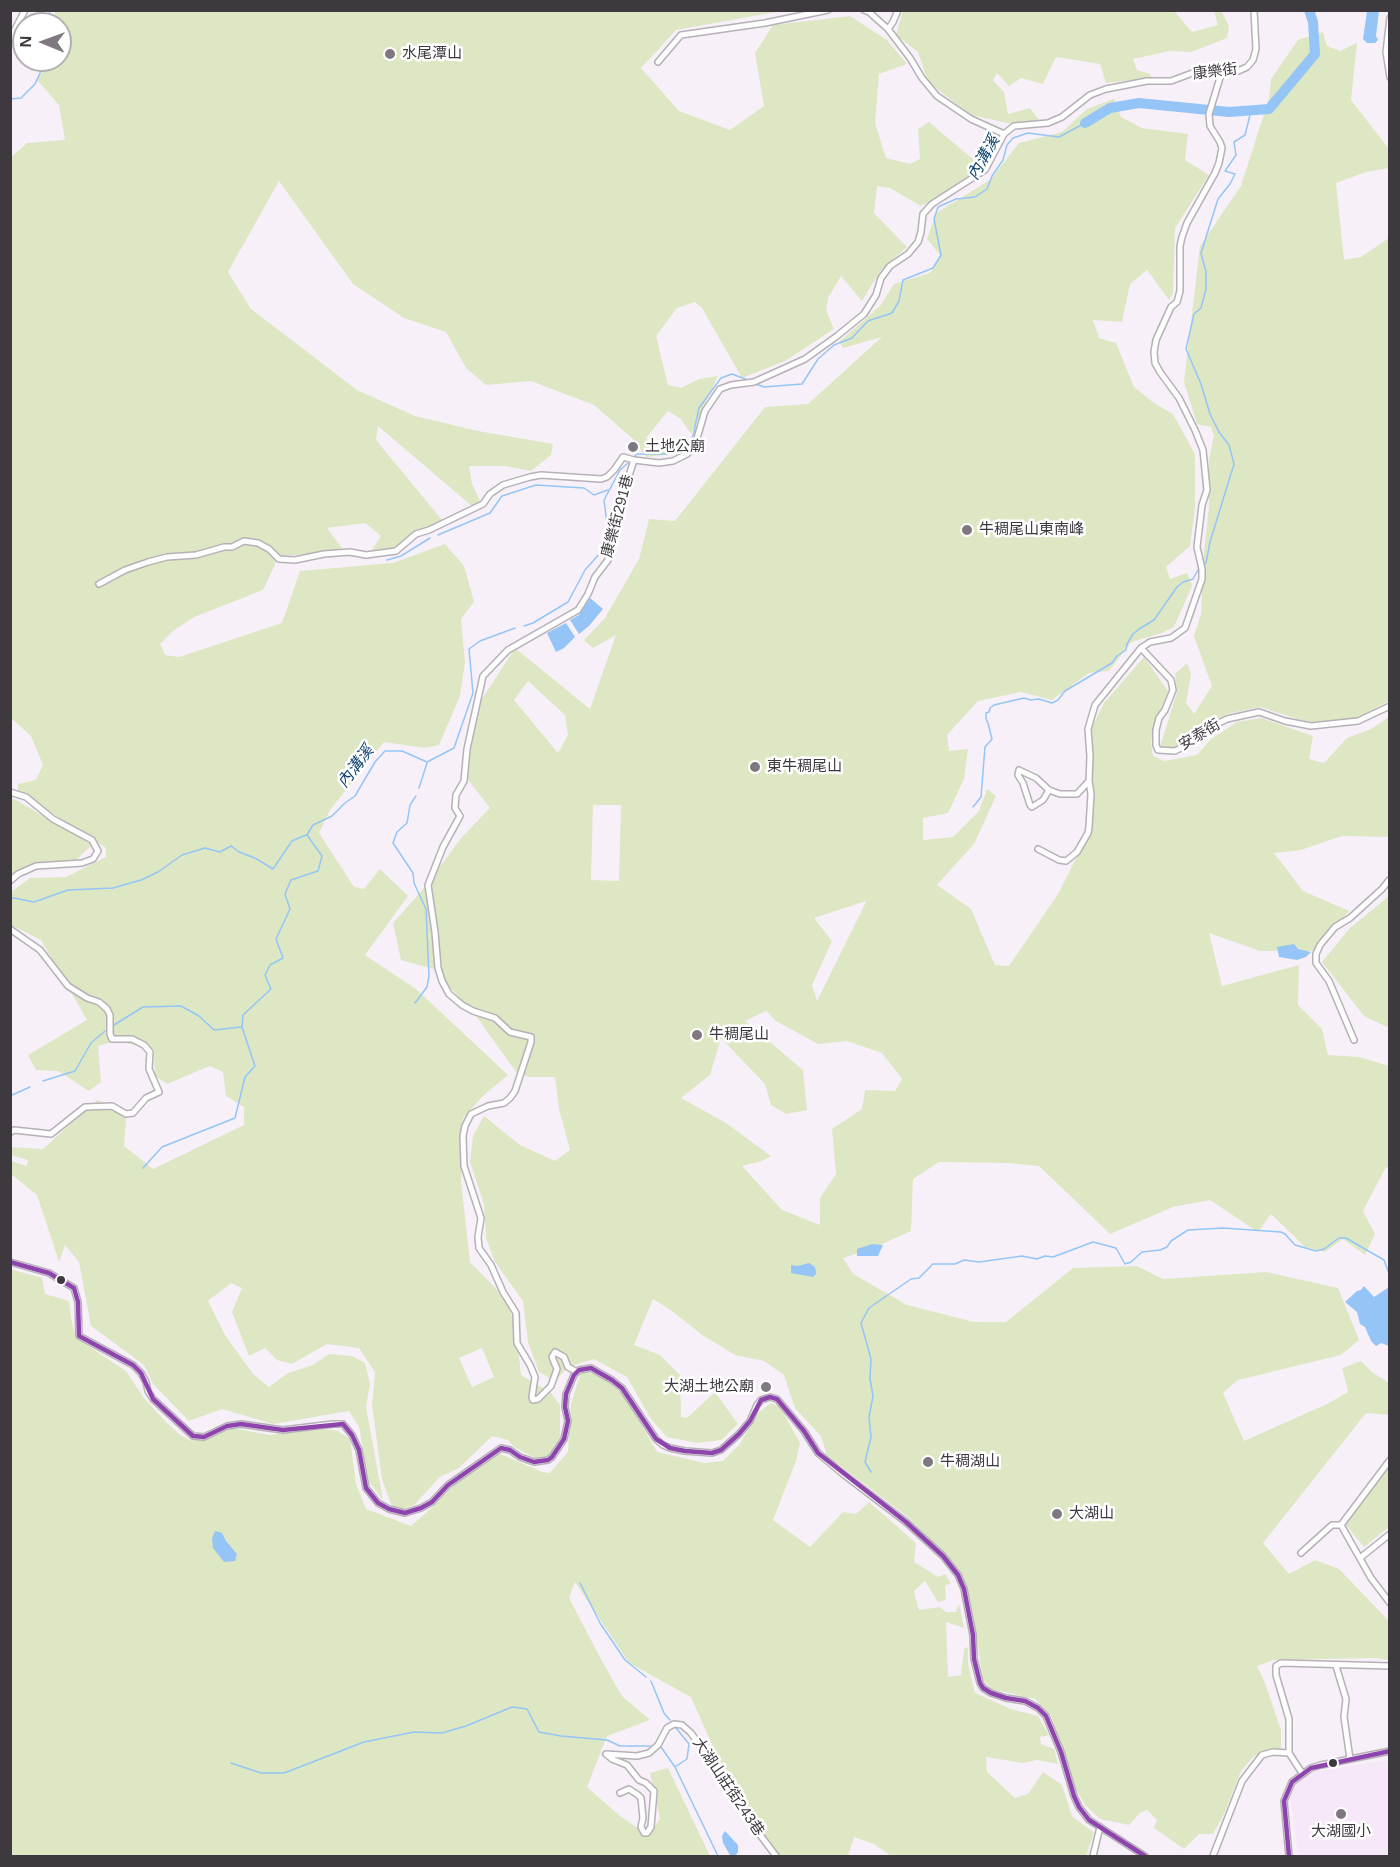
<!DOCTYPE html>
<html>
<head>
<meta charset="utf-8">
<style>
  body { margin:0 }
  #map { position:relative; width:1400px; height:1867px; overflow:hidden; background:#f8f0f9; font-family:Helvetica,sans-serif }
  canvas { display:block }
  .frame { position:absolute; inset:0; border:12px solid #3e383f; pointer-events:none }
  .north { position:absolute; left:12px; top:12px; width:60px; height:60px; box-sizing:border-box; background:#fff; border:2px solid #b2afb2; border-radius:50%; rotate:271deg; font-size:16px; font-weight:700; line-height:24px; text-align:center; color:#3e383f }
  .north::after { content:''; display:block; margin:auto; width:21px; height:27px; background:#7f7880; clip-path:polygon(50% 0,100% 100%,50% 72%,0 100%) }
</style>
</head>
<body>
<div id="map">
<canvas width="1400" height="1867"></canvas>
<div class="frame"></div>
<div class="north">N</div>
</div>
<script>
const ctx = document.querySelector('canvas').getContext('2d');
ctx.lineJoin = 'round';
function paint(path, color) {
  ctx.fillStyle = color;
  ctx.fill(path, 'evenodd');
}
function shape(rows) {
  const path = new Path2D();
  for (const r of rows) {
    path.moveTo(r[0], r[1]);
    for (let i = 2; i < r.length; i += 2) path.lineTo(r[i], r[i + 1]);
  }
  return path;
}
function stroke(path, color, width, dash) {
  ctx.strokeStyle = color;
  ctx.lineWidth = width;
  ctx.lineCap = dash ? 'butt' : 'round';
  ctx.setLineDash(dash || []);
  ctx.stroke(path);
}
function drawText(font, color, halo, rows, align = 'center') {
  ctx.font = font + ' Helvetica,"Noto Sans TC",sans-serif';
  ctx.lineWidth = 5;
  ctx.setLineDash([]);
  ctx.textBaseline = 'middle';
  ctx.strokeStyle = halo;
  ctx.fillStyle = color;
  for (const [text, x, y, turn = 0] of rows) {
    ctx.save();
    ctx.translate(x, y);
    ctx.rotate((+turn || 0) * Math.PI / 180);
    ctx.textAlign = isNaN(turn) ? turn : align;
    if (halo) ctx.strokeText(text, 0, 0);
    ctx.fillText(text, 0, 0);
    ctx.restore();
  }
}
const built = shape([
  [1389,1760,1389,1856,1298,1856,1290,1796,1296,1784,1306,1776,1313,1772]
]);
const green = shape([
  [787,10,676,30,641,68,679,111,730,130,764,106,755,53,773,25,850,16,887,40,907,64,879,74,875,123,886,158,910,164,920,159,918,129,929,122,981,166,949,191,921,206,890,188,877,186,874,213,907,247,881,270,862,301,841,276,828,298,826,310,834,329,785,361,742,378,702,308,695,302,677,308,656,336,668,385,681,388,699,379,718,376,691,434,681,419,668,411,646,438,655,451,678,449,674,454,646,457,633,439,594,405,531,381,486,385,466,368,446,332,404,318,353,284,279,181,228,272,251,309,357,390,415,416,478,431,553,444,551,455,531,471,505,466,469,466,472,484,480,501,473,507,378,426,376,440,442,520,389,550,372,550,381,536,365,523,327,528,345,552,279,556,263,590,194,617,173,631,160,644,165,655,179,657,282,623,300,571,393,563,445,544,464,566,474,602,461,619,465,662,460,696,439,745,425,748,384,742,330,810,319,833,354,887,364,889,380,869,408,896,365,955,416,989,508,1075,483,1096,463,1118,461,1181,470,1262,505,1298,516,1328,521,1375,551,1393,560,1405,560,1437,547,1458,537,1459,514,1447,508,1440,492,1436,459,1468,440,1477,414,1505,397,1511,391,1504,382,1479,372,1405,375,1372,359,1348,327,1344,292,1364,277,1360,265,1348,249,1356,232,1312,242,1288,231,1283,208,1301,225,1335,253,1374,269,1387,288,1373,313,1365,329,1354,352,1356,365,1363,370,1384,366,1407,383,1500,369,1482,359,1427,349,1411,273,1424,222,1409,189,1421,153,1384,144,1365,91,1326,79,1262,65,1245,59,1262,37,1195,11,1174,11,1161,27,1166,28,1160,11,1155,11,1147,43,1149,97,1100,111,1106,126,1119,124,1146,153,1169,244,1125,244,1107,226,1096,223,1072,210,1066,167,1084,155,1076,154,1049,116,1041,98,1046,101,1082,89,1091,58,1071,36,1070,28,1055,87,1020,41,940,11,925,11,892,30,878,66,877,106,857,106,848,18,791,18,784,36,780,43,765,31,736,11,718,10,158,27,143,65,140,59,105,37,80,49,60,60,60,60,24,54,24,55,11],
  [482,1348,494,1377,472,1387,459,1358],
  [903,10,1174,11,1192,32,1218,25,1214,11,1221,10,1229,26,1227,38,1191,52,1170,51,1133,59,1137,70,1150,74,1151,78,1106,83,1100,64,1056,57,1043,84,1021,78,1009,86,997,73,993,80,1004,92,1008,114,1030,108,1039,120,1012,124,971,115,928,82,918,52,896,35],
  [1323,32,1327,46,1340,51,1357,43,1351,100,1389,149,1389,168,1366,172,1336,183,1344,260,1361,257,1389,238,1389,701,1353,720,1335,724,1304,721,1260,707,1227,714,1203,730,1192,744,1168,752,1160,747,1177,692,1175,674,1187,663,1191,674,1186,703,1194,714,1212,686,1194,636,1201,614,1204,551,1209,507,1209,459,1214,436,1211,427,1197,424,1184,382,1200,246,1241,186,1269,98,1271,79,1298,40],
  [1114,99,1121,117,1142,128,1188,134,1185,160,1209,175,1175,228,1173,293,1169,300,1147,270,1130,284,1122,322,1093,320,1099,338,1116,343,1134,387,1154,403,1173,414,1195,454,1195,508,1190,546,1166,567,1170,579,1187,573,1192,586,1174,627,1162,633,1131,642,1109,671,1089,673,1052,700,1021,692,978,701,947,735,949,751,968,749,964,779,948,813,923,818,923,840,953,837,979,811,987,789,996,796,974,844,937,885,971,909,995,965,1009,966,1058,894,1091,829,1093,767,1092,727,1104,703,1144,657,1168,691,1153,729,1151,743,1153,756,1164,761,1197,755,1211,739,1237,722,1261,718,1313,736,1309,759,1324,763,1347,738,1371,729,1389,717,1389,837,1342,836,1301,850,1274,853,1303,891,1349,911,1315,951,1260,951,1209,933,1222,986,1299,965,1298,1005,1322,1029,1328,1055,1359,1057,1389,1066,1389,1168,1386,1167,1363,1211,1375,1234,1365,1255,1343,1239,1325,1252,1305,1247,1271,1214,1258,1232,1210,1200,1173,1207,1110,1234,1039,1166,1007,1163,939,1162,913,1179,911,1231,871,1249,843,1258,853,1274,907,1305,974,1322,1006,1322,1073,1268,1137,1266,1163,1279,1266,1272,1338,1288,1359,1340,1341,1355,1238,1380,1223,1393,1244,1441,1327,1404,1348,1392,1342,1368,1361,1361,1372,1372,1389,1383,1389,1415,1366,1413,1263,1543,1289,1574,1315,1560,1339,1569,1389,1621,1389,1660,1373,1658,1273,1660,1257,1666,1265,1683,1281,1730,1281,1748,1254,1756,1241,1771,1224,1814,1213,1834,1199,1834,1184,1849,1154,1828,1157,1820,1147,1810,1140,1813,1129,1825,1100,1819,1085,1805,1073,1784,1051,1715,1035,1699,992,1689,982,1679,978,1644,970,1598,954,1563,908,1517,827,1456,821,1436,795,1408,784,1375,764,1361,735,1355,702,1335,672,1311,653,1299,634,1345,660,1355,680,1375,681,1417,687,1418,715,1392,738,1424,721,1440,697,1443,667,1437,651,1419,627,1377,594,1359,568,1367,555,1381,539,1372,528,1342,523,1301,495,1262,486,1238,484,1204,470,1162,473,1136,484,1116,520,1145,555,1161,570,1150,559,1109,555,1077,529,1077,516,1072,479,1020,434,969,401,960,393,923,424,888,462,837,490,808,463,773,473,713,515,648,590,709,616,635,593,648,584,640,605,618,639,559,649,519,675,521,765,407,808,404,882,337,843,348,839,342,880,306,894,284,930,273,941,256,927,239,936,213,990,180,1019,143,1062,132,1087,109],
  [528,681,565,715,568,735,558,753,514,700],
  [593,805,621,805,619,881,591,880],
  [866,901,866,902,817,1001,812,985,832,941,814,918],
  [766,1011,776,1021,818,1044,847,1041,882,1053,902,1079,895,1091,865,1090,862,1109,832,1129,836,1174,820,1198,820,1225,782,1210,742,1166,762,1161,771,1156,726,1123,681,1098,710,1075,721,1038,765,1084,771,1105,786,1114,807,1110,803,1070,745,1021],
  [10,798,16,800,92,845,75,861,22,870,11,880],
  [1389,896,1389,1028,1364,1016,1322,962,1350,928],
  [10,1269,42,1278,45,1294,69,1301,72,1323,76,1338,126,1371,144,1398,165,1421,180,1435,192,1441,215,1429,238,1429,269,1435,326,1429,338,1431,350,1439,356,1484,366,1509,411,1526,435,1505,459,1480,498,1453,542,1472,550,1473,568,1452,571,1404,581,1372,593,1374,609,1382,626,1398,657,1452,704,1463,723,1461,739,1445,759,1412,771,1403,780,1407,800,1443,796,1461,773,1520,810,1547,843,1512,856,1514,869,1502,916,1543,914,1562,938,1577,945,1574,951,1583,945,1586,946,1600,938,1602,925,1581,914,1591,919,1610,940,1607,946,1612,956,1612,959,1604,964,1628,946,1622,948,1677,961,1675,964,1649,968,1647,968,1664,975,1693,1011,1709,1038,1716,1049,1735,1040,1737,1041,1744,1054,1749,1058,1764,1037,1760,1023,1763,986,1757,987,1772,1015,1798,1028,1794,1043,1772,1062,1785,1072,1816,1094,1833,1086,1856,891,1856,874,1844,854,1837,848,1856,772,1856,723,1769,691,1697,629,1663,575,1582,569,1598,603,1663,622,1696,650,1720,607,1736,587,1787,620,1816,648,1835,660,1819,650,1773,668,1768,710,1856,11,1856],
  [1389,1467,1389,1527,1364,1547,1345,1524]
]);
const water = shape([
  [1367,11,1379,11,1376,36,1378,40,1375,43,1367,43,1363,39],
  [590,598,603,609,589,626,579,634,570,620,579,615],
  [566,623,575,637,564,648,556,652,547,633],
  [1294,944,1298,949,1311,952,1306,957,1297,960,1279,957,1277,947],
  [872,1244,883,1245,878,1256,857,1256,857,1249],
  [809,1263,815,1267,816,1272,816,1274,813,1277,791,1273,791,1265,798,1266],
  [1364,1286,1374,1297,1389,1287,1389,1346,1381,1343,1376,1346,1371,1341,1365,1327,1360,1324,1357,1312,1345,1302,1357,1291,1361,1290],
  [215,1531,222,1533,226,1541,237,1554,235,1561,224,1562,213,1548,212,1539],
  [725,1831,738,1845,738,1852,735,1856,730,1855,723,1843,722,1836]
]);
const stream = shape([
  [48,24,50,10],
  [10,99,21,98,35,84,46,60],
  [756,384,764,387,802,384,818,359,834,345,852,338,868,321,892,313,899,301,903,280,933,268,941,255,934,219,938,207,956,199,975,197,987,189,992,176,1003,160,1007,145,1013,138,1028,133,1059,137,1085,123],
  [635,456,637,454,667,454,687,446,693,436,699,408,721,378,732,374,748,380],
  [438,535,490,513,502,496,536,485,584,488,594,495,608,490],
  [387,560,401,556,430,538],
  [1203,565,1206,563,1210,542,1234,464,1229,445,1219,432,1210,414,1201,384,1186,349,1194,314,1201,308,1206,289,1206,272,1201,253,1218,199,1230,184,1235,174,1225,171,1236,155,1234,142,1245,135,1251,111],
  [524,626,533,623,568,602,585,570,601,552,608,531,604,500,620,470,628,463],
  [419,788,427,763],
  [973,807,981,797,985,747,992,739,988,723,986,719,986,713,989,712,990,708,994,705,1024,698,1031,700,1039,699,1052,703,1058,700,1065,691,1112,663,1117,656,1126,650,1127,644,1133,634,1139,629,1154,620,1177,587,1183,582,1193,579,1199,568],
  [10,899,14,898,34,902,68,890,113,888,141,880,158,872,182,855,205,848,220,852,231,846,239,852,255,858,273,869,292,841,306,835],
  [415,1003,427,987,429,976,426,909,414,883,413,873,393,843,397,832,407,823,410,805,416,796],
  [114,1025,143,1007,181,1006,199,1016,214,1030,241,1027],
  [43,1081,75,1071,91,1043,105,1031],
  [10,1096,30,1087],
  [143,1168,162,1147,235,1118,245,1077,255,1066,242,1027,243,1015,271,989,265,975,270,965,283,958,276,939,290,909,285,894,291,880,318,871,322,856,307,835,313,825,332,816,345,803,355,796,375,762,385,751,402,751,427,762,454,748,473,693,469,649,480,641,515,628],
  [871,1472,865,1462,871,1437,869,1417,873,1396,870,1379,871,1359,861,1323,869,1308,911,1279,919,1278,933,1264,955,1264,964,1260,979,1262,1022,1256,1037,1259,1045,1256,1053,1257,1093,1242,1116,1248,1125,1264,1131,1262,1142,1252,1160,1250,1167,1247,1171,1241,1188,1230,1223,1228,1281,1232,1285,1234,1295,1245,1316,1251,1324,1249,1339,1238,1346,1238,1384,1260,1390,1276],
  [580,1583,600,1623,625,1660,646,1677],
  [651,1681,664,1713,670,1720],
  [661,1747,675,1767,718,1856],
  [231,1763,261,1773,284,1773,364,1742,414,1732,442,1733,466,1726,512,1707,527,1709,539,1732,561,1736,607,1740,620,1746,650,1746],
  [675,1767,687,1759,689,1744,676,1728]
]);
const river = shape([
  [1085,123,1110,108,1139,103,1229,112,1269,109,1315,54,1313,22,1309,10]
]);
const minor = shape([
  [864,10,869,12,888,29,910,58,922,78,937,96,971,119,1004,134],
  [1390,18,1386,52,1390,77],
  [888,29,893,22,898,10],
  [10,39,25,10],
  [658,62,681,35,765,23,828,10],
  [99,584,125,570,148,562,167,557,196,555,224,547,232,547,244,541,258,543,269,549,279,559,295,560,324,554,350,552,366,555,396,551,416,534,429,530,483,504,490,494,503,485,530,477,541,475,601,479,607,477,614,470,623,457,634,460],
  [1141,648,1171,680,1173,690,1165,710,1159,718,1156,730,1156,745,1158,750,1175,751,1202,737,1217,724,1227,719,1259,712,1285,721,1311,726,1358,721,1390,706],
  [1049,790,1043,800,1032,807,1030,805,1023,783,1018,775,1019,770,1036,778,1049,790,1060,794,1077,794,1089,781,1090,756,1088,729,1095,705,1141,648,1150,642,1171,638,1185,628,1202,579,1202,569,1197,547,1202,505,1207,490,1203,450,1195,430,1179,398,1160,372,1155,363,1154,352,1156,340,1171,307,1177,302,1180,291,1180,246,1182,237,1187,223,1215,173,1219,163,1222,148,1220,142,1210,126,1209,114,1222,71],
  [10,792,26,797,53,819,92,840,98,851,93,859,82,863,36,866,18,874,10,881],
  [1038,849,1059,860,1066,861,1077,852,1088,833,1089,827,1091,794,1089,781],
  [10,929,40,950,68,986,87,998,99,1002,107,1009,110,1015,110,1034,112,1039,132,1039,144,1045,150,1052,149,1069,159,1092,146,1098,133,1113,126,1114,112,1106,85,1107,51,1134,14,1130,11,1132],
  [1354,1040,1329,981,1316,963,1316,954,1320,945,1335,927,1350,918,1382,889,1390,879],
  [10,1262,49,1273,74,1288,78,1302,79,1336,133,1365,141,1373,146,1382,148,1391,153,1399,193,1436,204,1437,227,1426,241,1424,283,1430,333,1424,343,1424,352,1435,359,1450,366,1488,378,1503,389,1509,405,1513,421,1508,432,1502,448,1485,501,1448,510,1450,520,1457,534,1462,548,1460,552,1457,564,1439,568,1421,565,1407,566,1394,574,1375,579,1370,591,1368,612,1380,622,1388,656,1439,663,1445,670,1448,685,1451,712,1453,721,1450,739,1434,750,1421,757,1405,761,1400,770,1397,777,1399,804,1431,818,1453,843,1474,906,1522,943,1556,958,1575,964,1589,973,1635,974,1659,980,1683,983,1688,991,1693,1006,1698,1025,1701,1038,1708,1046,1716,1061,1752,1074,1796,1079,1807,1089,1820,1145,1856],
  [577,1372,568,1367,564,1357,555,1352,552,1357,557,1369,551,1386,538,1399,533,1400,532,1397,535,1377,530,1365,517,1343,516,1313,503,1292,491,1265,479,1248,478,1237,481,1218,464,1166,463,1136,465,1126,471,1114,488,1106,504,1103,510,1098,515,1091,531,1042,531,1037,510,1032,495,1018,473,1011,462,1005,449,994,442,981,438,968,435,932,428,885,443,847,460,816,455,808,456,795,464,781,467,749,483,676,508,650,578,610,588,594,595,577,608,560,615,530,615,519,634,460,659,463,673,461,687,454,695,445,705,411,720,389,731,385,754,382,805,359,837,336,864,314,876,295,881,278,890,266,908,254,918,242,921,232,923,214,932,204,985,170,1004,134,1014,126,1048,123,1062,117,1090,95,1106,89,1147,81,1171,81,1195,72,1208,69,1236,72,1247,67,1253,60,1256,49,1254,10],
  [1341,1525,1371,1578,1390,1603],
  [1301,1553,1332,1525,1341,1525,1390,1460],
  [1360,1558,1390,1534],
  [1336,1666,1346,1699,1344,1717,1350,1759],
  [1302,1773,1289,1753,1289,1719,1276,1675,1276,1666,1281,1663,1390,1666],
  [620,1793,629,1789,638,1795,641,1798,643,1818,641,1827,644,1833,647,1833,651,1827,654,1791,646,1783,639,1780,627,1765,612,1759,606,1754,637,1756,649,1753,658,1745,667,1728,674,1724,682,1725,691,1733,711,1762,732,1788,748,1819,776,1856],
  [1093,1856,1100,1827],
  [1213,1856,1242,1781,1262,1755,1273,1752,1289,1753],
  [1289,1856,1284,1801,1292,1782,1311,1768,1321,1765,1390,1751]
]);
const bus1 = shape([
  [10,1262,49,1273,74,1288,78,1302,79,1336,133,1365,141,1373,153,1399,193,1436,204,1437,227,1426,241,1424,283,1430,343,1424,352,1435,359,1450,366,1488,378,1503,389,1509,405,1513,421,1508,432,1502,448,1485,501,1448,510,1450,520,1457,534,1462,548,1460,552,1457,564,1439,568,1421,565,1407,566,1394,574,1375,579,1370,591,1368,612,1380,622,1388,656,1439,670,1448,685,1451,712,1453,721,1450,739,1434,750,1421,761,1400,770,1397,777,1399,804,1431,818,1453,906,1522,943,1556,958,1575,964,1589,973,1635,974,1659,980,1683,983,1688,991,1693,1006,1698,1025,1701,1038,1708,1046,1716,1061,1752,1074,1796,1079,1807,1089,1820,1145,1856],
  [1289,1856,1284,1801,1292,1782,1311,1768,1390,1751]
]);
const markers = [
  [390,54,6,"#7f7880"],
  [633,447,6,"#7f7880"],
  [967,530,6,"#7f7880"],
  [755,767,6,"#7f7880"],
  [697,1035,6,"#7f7880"],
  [61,1280,5,"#3e383f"],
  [766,1387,6,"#7f7880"],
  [928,1462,6,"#7f7880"],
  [1057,1514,6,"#7f7880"],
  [1333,1763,5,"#3e383f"],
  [1341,1814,6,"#7f7880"]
];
const poiNames = [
  ["水尾潭山",402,54],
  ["土地公廟",645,447],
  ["牛稠尾山東南峰",979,530],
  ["東牛稠尾山",767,767],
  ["牛稠尾山",709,1035],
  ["大湖土地公廟",754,1387,"right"],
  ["牛稠湖山",940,1462],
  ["大湖山",1069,1514],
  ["大湖國小",1341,1832,"center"]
];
const streetNames = [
  ["康樂街",1215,72,-7],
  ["康樂街291巷",618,516,-75],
  ["安泰街",1200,735,-31],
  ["大湖山莊街243巷",728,1787,56]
];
const waterNames = [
  ["內溝溪",984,158,-61],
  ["內溝溪",356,767,-53]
];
paint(built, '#f6e8f9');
paint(green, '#dee7c3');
paint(water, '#94c5f6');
stroke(stream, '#94c5f6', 1.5);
stroke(river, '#94c5f6', 10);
stroke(minor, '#b6b0b7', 8);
stroke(minor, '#fefdfe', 5);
stroke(bus1, '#8e44ad', 4.5);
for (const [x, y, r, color] of markers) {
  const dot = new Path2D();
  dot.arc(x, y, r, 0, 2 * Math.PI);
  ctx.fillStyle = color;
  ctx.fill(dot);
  stroke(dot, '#fff', 2);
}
drawText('15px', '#3e383f', '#fff', poiNames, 'left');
drawText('15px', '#3e383f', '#fff', streetNames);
drawText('italic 16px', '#0f4570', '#fff', waterNames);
</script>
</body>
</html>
